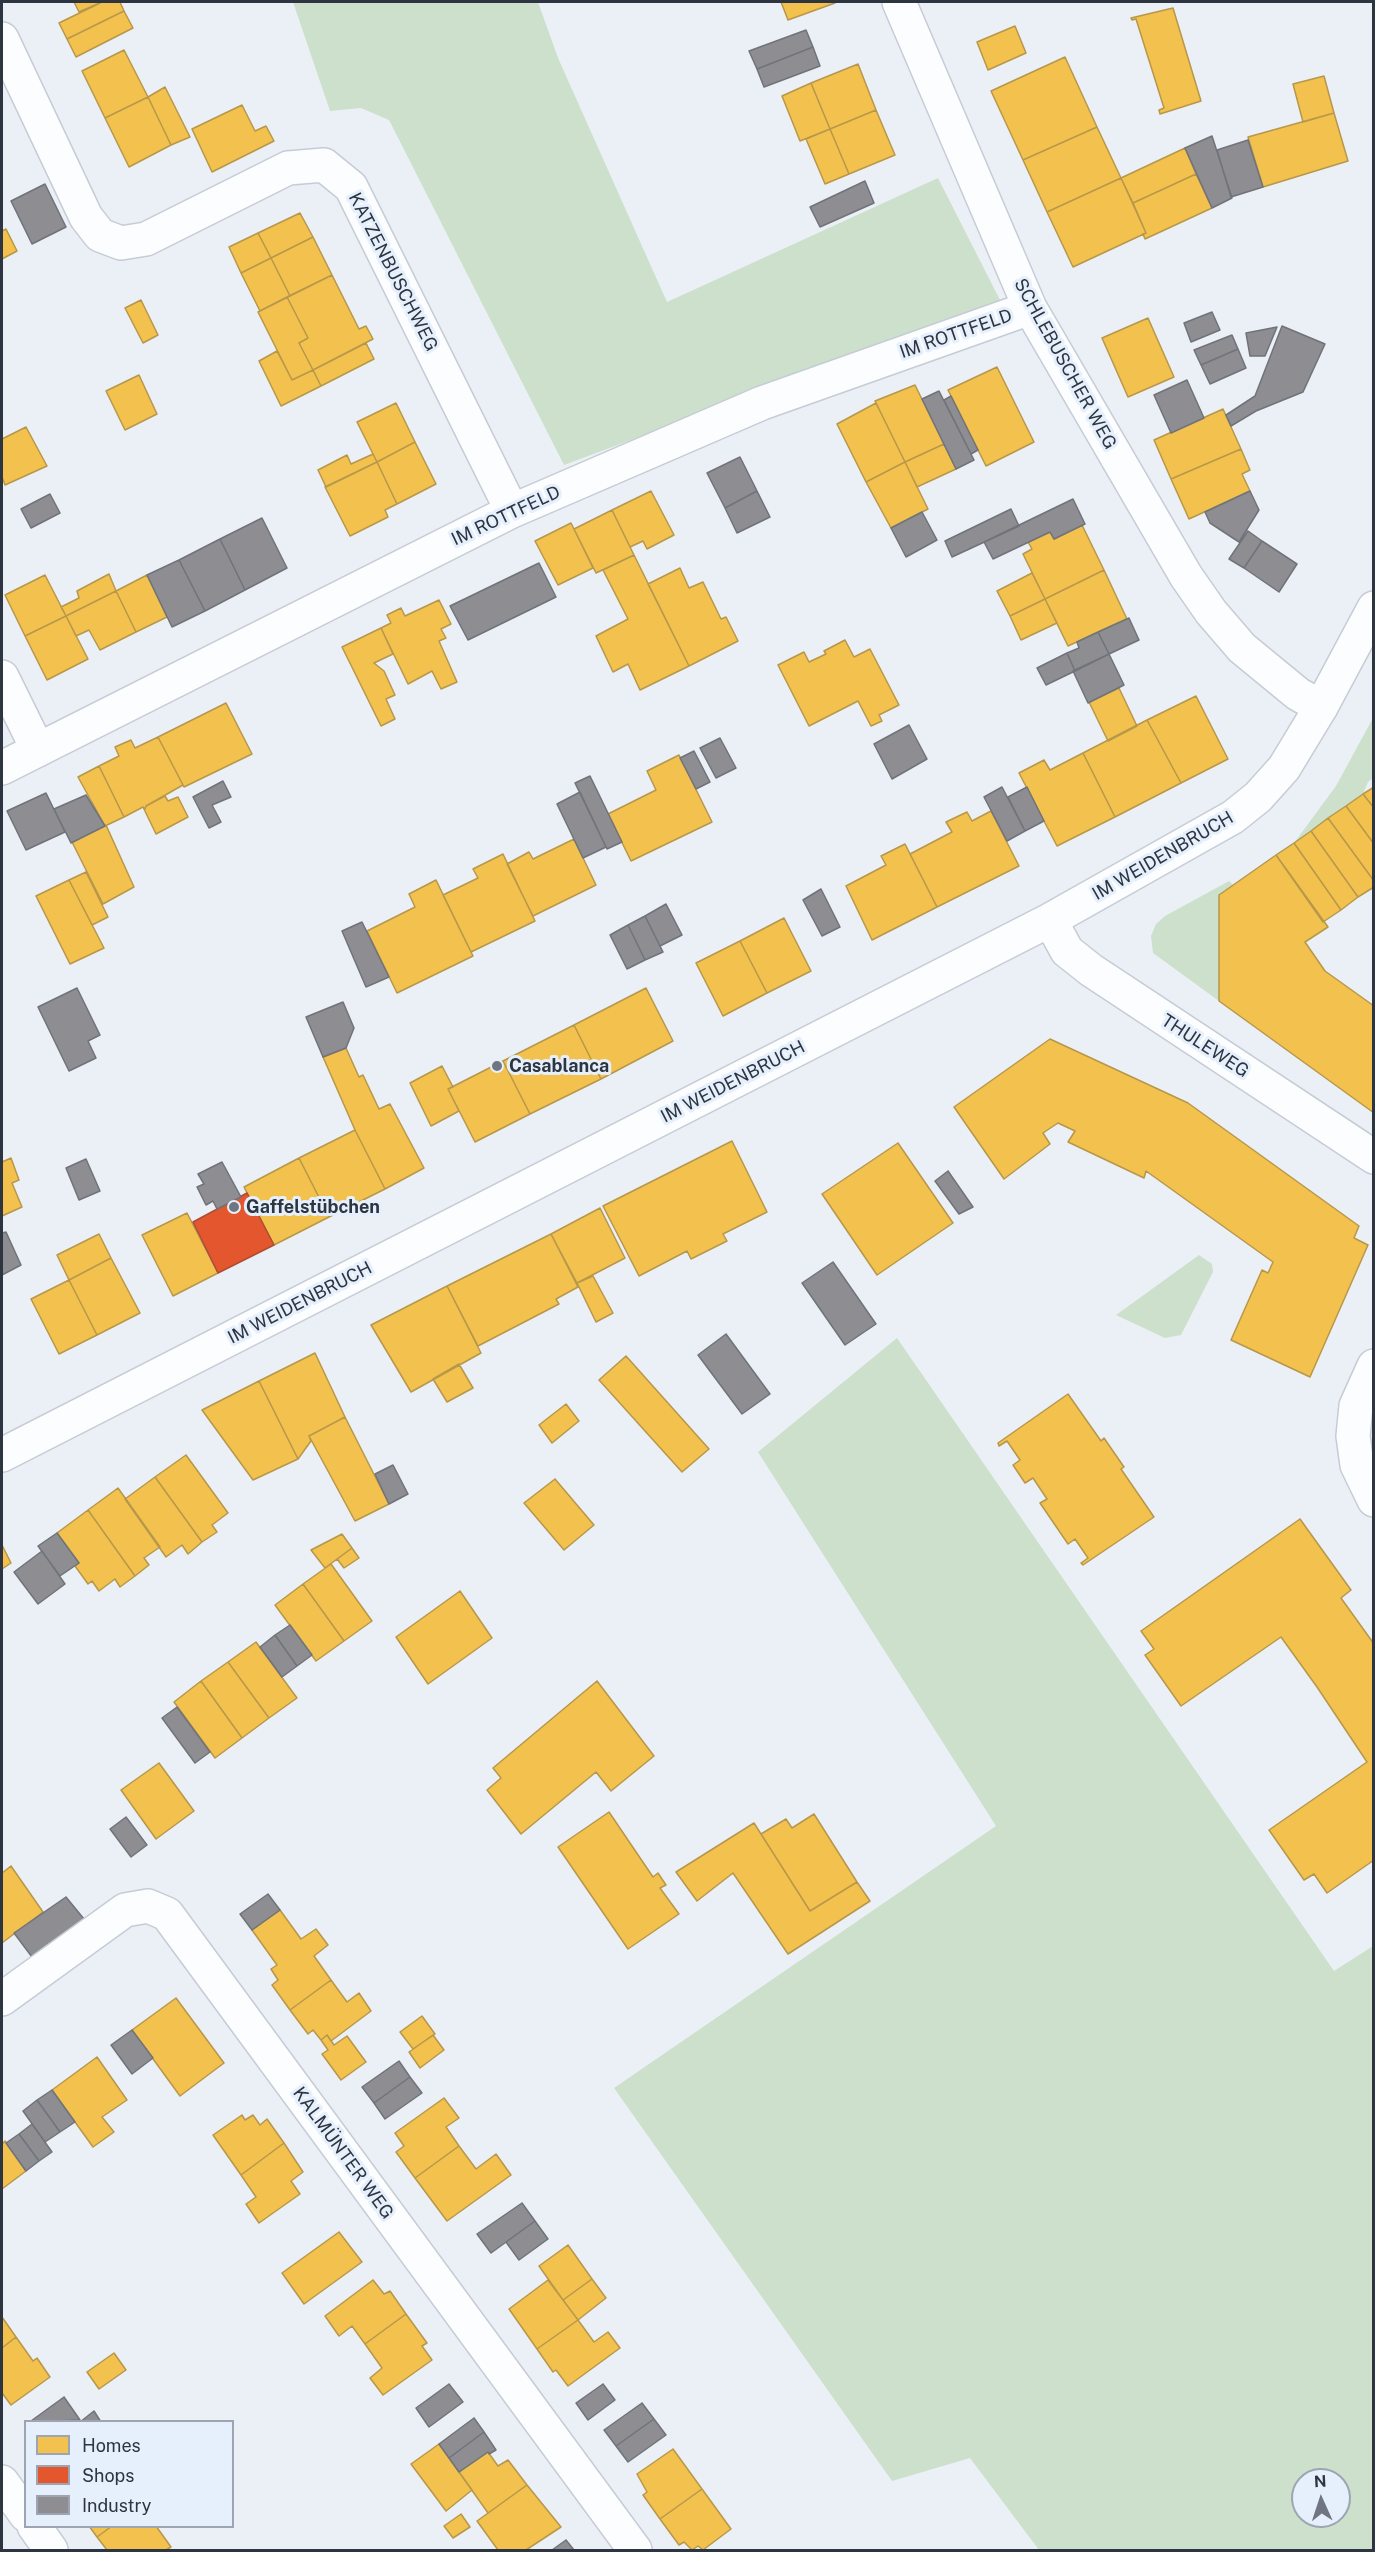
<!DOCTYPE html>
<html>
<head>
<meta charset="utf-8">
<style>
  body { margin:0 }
  #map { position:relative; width:1375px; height:2552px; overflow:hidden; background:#ebf0f7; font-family:"Public Sans",sans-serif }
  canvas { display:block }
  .frame { position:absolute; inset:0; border:3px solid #2d3541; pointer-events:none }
  .legend { position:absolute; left:24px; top:2420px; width:210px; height:108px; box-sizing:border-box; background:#e6effc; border:2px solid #9ca5b1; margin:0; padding:8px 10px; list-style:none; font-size:18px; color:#2d3541 }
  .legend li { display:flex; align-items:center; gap:12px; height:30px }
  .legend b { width:30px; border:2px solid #9ca5b1 }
  .north { position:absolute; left:1291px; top:2468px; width:60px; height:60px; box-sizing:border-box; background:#e6effc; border:2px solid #9ca5b1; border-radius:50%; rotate:357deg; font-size:16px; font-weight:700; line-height:24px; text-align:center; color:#2d3541 }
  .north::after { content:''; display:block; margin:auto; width:21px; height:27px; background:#707681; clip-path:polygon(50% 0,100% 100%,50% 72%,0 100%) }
</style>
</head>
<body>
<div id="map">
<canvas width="1375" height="2552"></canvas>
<div class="frame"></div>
<ul class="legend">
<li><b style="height:16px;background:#f2c14e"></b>Homes</li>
<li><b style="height:16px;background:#e4572e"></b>Shops</li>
<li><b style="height:16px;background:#8d8d92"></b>Industry</li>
</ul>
<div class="north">N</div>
</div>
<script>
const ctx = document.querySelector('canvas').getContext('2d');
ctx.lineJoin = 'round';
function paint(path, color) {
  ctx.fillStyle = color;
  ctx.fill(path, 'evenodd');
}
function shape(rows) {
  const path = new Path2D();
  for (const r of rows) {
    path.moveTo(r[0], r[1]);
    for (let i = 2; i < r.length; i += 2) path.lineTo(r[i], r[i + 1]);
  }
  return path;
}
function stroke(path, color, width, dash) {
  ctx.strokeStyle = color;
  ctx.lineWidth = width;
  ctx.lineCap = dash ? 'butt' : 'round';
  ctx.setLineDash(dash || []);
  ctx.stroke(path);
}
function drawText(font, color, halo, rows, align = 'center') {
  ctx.font = font + ' "Public Sans",sans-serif';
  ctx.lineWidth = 6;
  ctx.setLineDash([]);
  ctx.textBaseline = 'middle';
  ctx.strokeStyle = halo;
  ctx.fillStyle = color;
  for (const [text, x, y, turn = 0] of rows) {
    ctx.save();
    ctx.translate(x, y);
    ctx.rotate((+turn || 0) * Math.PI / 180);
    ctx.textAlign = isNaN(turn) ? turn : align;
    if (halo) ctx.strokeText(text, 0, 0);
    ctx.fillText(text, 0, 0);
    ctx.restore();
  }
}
const green = shape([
  [293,2,538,2,558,58,667,302,938,178,1001,302,564,465,389,120,361,108,330,111],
  [1373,718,1373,778,1368,782,1363,794,1294,843,1336,786],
  [1229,881,1233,885,1219,895,1219,1001,1153,953,1151,936,1156,924,1165,916],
  [1199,1255,1212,1264,1213,1272,1181,1335,1165,1338,1116,1315],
  [897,1338,1334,1971,1373,1946,1373,2550,1039,2550,970,2458,892,2481,614,2088,996,1826,758,1452],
  [1303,2480,1339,2480,1339,2516,1303,2516]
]);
const homes = shape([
  [74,2,102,2,79,12,74,2],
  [102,2,120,2,124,11,67,39,59,23,102,2],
  [781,2,834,2,835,3,788,20,781,2],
  [1173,8,1201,101,1160,114,1159,110,1164,108,1136,19,1132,20,1131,18,1173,8],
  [124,11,133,28,76,57,67,39,124,11],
  [1015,26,1026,53,988,70,977,42,1015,26],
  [124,50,148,97,105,118,82,71,124,50],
  [1065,57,1097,127,1023,160,991,91,1065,57],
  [858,64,876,110,830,129,811,83,858,64],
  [1324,76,1334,113,1303,122,1293,84,1324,76],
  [811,83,830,129,800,141,782,96,811,83],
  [165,87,190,137,171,145,148,97,165,87],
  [148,97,171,145,129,167,105,118,148,97],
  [242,105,255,131,266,126,274,141,212,172,192,129,242,105],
  [876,110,895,155,849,174,830,129,876,110],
  [1334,113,1348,161,1263,187,1248,137,1334,113],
  [1097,127,1121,178,1047,212,1023,160,1097,127],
  [830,129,849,174,825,184,806,139,830,129],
  [1185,148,1196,174,1133,203,1121,178,1185,148],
  [1196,174,1212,208,1145,239,1143,234,1146,233,1133,203,1196,174],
  [1121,178,1146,233,1073,267,1047,212,1121,178],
  [300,213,313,237,271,258,258,233,300,213],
  [6,229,17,251,2,259,2,231,6,229],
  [258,233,271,258,241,273,229,247,258,233],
  [313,237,332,275,290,296,271,258,313,237],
  [271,258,290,296,260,311,241,273,271,258],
  [332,275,359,329,366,326,373,339,313,370,299,343,308,338,287,297,332,275],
  [287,297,308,338,299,343,313,370,292,380,258,312,287,297],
  [141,300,158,335,143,343,125,308,141,300],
  [1148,318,1174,377,1128,397,1102,338,1148,318],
  [366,343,374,359,321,386,313,370,366,343],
  [277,351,292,380,313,370,321,386,281,406,259,361,277,351],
  [997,367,1034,442,986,466,948,390,997,367],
  [139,375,157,414,125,430,106,391,139,375],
  [915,385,944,444,905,462,875,401,915,385],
  [396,403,415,442,377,462,357,422,396,403],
  [876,403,905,462,866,482,837,424,876,403],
  [1223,409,1241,449,1171,479,1154,440,1223,409],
  [26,427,47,466,5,485,2,477,2,439,26,427],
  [415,442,436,484,397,504,377,462,415,442],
  [944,444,956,469,917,487,905,462,944,444],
  [1241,449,1250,470,1242,474,1250,491,1189,519,1171,479,1241,449],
  [373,454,377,462,326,487,318,470,347,455,351,464,373,454],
  [377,462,397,504,385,510,388,517,350,536,325,487,377,462],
  [905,462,928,509,891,528,866,482,905,462],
  [651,491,674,535,647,549,643,541,630,547,612,510,651,491],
  [612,510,634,555,596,573,574,529,612,510],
  [571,523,593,568,558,585,535,541,571,523],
  [1082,525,1104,570,1045,599,1023,554,1032,549,1028,542,1050,532,1054,539,1082,525],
  [634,555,689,666,640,690,628,664,613,672,596,636,628,619,603,570,634,555],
  [680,568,689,588,703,582,721,619,726,617,738,641,689,666,648,584,680,568],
  [1104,570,1127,619,1068,646,1045,599,1104,570],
  [1032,573,1045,599,1010,616,997,591,1032,573],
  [109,574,116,591,66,616,61,607,79,598,77,591,109,574],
  [45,575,66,616,25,636,5,595,45,575],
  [147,575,167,617,136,632,116,591,147,575],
  [116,591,136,632,100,650,89,630,76,636,66,616,116,591],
  [1045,599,1057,623,1021,640,1010,616,1045,599],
  [439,600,451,624,441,629,446,638,439,641,457,682,441,689,432,671,408,684,381,628,391,623,387,615,401,608,405,616,439,600],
  [66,616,88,659,47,680,25,636,66,616],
  [381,628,393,654,374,663,384,671,395,695,386,699,395,719,381,726,342,647,381,628],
  [845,640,854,657,870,649,899,705,879,715,882,721,871,726,858,701,809,726,778,665,804,652,809,662,826,654,824,651,845,640],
  [1119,688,1137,726,1108,741,1089,702,1119,688],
  [1196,696,1228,759,1181,783,1147,720,1196,696],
  [226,703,252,754,184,787,158,737,226,703],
  [1147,720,1181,783,1115,817,1083,753,1147,720],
  [158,737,183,785,146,806,145,809,143,807,124,817,99,766,119,756,115,747,131,740,135,748,158,737],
  [1083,753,1115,817,1057,846,1019,773,1044,760,1050,770,1083,753],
  [679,755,712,822,631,861,608,814,656,790,647,771,679,755],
  [99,766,124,817,105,826,78,777,99,766],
  [1374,787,1374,808,1363,794,1374,787],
  [1363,794,1374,808,1374,844,1346,806,1363,794],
  [165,796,168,801,178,797,188,817,156,834,143,807,145,809,146,806,165,796],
  [1346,806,1374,844,1374,881,1328,818,1346,806],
  [991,811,1019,866,937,907,910,854,952,832,946,822,967,812,972,821,991,811],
  [1328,818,1374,881,1374,887,1358,897,1311,831,1328,818],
  [106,825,134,887,103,904,72,842,106,825],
  [1311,831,1358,897,1341,910,1294,843,1311,831],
  [574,839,596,885,533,916,507,864,529,852,533,859,574,839],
  [1294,843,1341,910,1323,922,1276,855,1294,843],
  [905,844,937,907,872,940,846,886,886,865,881,856,905,844],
  [503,854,535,921,471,952,443,895,478,878,473,869,503,854],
  [1276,855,1328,927,1305,942,1325,971,1374,1006,1374,1113,1219,1001,1219,895,1276,855],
  [86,872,108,917,92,925,69,880,86,872],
  [69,880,104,948,70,964,36,896,69,880],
  [436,880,473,956,397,993,367,931,415,907,409,894,436,880],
  [784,918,811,971,767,993,740,941,784,918],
  [740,941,767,993,723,1016,696,963,740,941],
  [646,988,673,1041,601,1079,574,1025,646,988],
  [574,1025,601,1079,530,1114,503,1061,574,1025],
  [1050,1039,1188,1103,1359,1226,1354,1238,1368,1245,1310,1377,1231,1340,1262,1270,1268,1273,1273,1262,1146,1171,1144,1178,1068,1142,1075,1131,1058,1123,1043,1133,1050,1144,1004,1179,954,1107,1050,1039],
  [346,1048,359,1077,363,1075,379,1109,390,1104,424,1168,385,1189,355,1130,323,1057,346,1048],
  [503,1061,530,1114,475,1142,448,1089,503,1061],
  [442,1066,453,1087,448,1089,459,1111,431,1126,410,1083,442,1066],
  [355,1130,385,1189,329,1217,299,1158,355,1130],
  [732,1141,767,1212,723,1234,727,1241,691,1259,687,1251,639,1276,603,1206,732,1141],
  [898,1143,953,1223,877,1275,822,1194,898,1143],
  [11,1158,19,1180,12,1183,22,1207,2,1216,2,1162,11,1158],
  [299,1158,329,1217,274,1245,244,1187,299,1158],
  [600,1208,625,1258,577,1283,551,1234,600,1208],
  [187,1213,218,1273,173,1296,142,1235,187,1213],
  [99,1234,111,1258,69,1280,57,1255,99,1234],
  [551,1234,578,1287,556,1299,559,1304,478,1346,447,1286,551,1234],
  [111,1258,140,1313,97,1335,69,1280,111,1258],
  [593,1276,613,1313,596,1322,577,1283,593,1276],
  [69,1280,97,1335,59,1354,31,1299,69,1280],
  [447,1286,481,1353,411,1392,371,1325,447,1286],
  [315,1353,345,1417,309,1436,311,1441,298,1459,259,1381,315,1353],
  [626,1356,709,1449,682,1472,599,1380,626,1356],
  [459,1364,473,1388,447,1402,433,1379,459,1364],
  [259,1381,298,1459,253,1480,202,1410,259,1381],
  [1068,1394,1101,1441,1104,1438,1124,1467,1121,1469,1154,1517,1083,1565,1081,1563,1088,1558,1075,1539,1068,1544,1040,1503,1047,1499,1033,1478,1025,1483,1013,1465,1020,1460,1007,1441,999,1446,998,1443,1068,1394],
  [566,1404,579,1421,552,1443,539,1425,566,1404],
  [345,1417,389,1504,355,1521,309,1436,345,1417],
  [186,1455,228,1513,212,1525,217,1532,202,1542,155,1477,186,1455],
  [155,1477,202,1542,188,1554,182,1545,166,1557,125,1499,155,1477],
  [555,1479,594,1525,564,1550,524,1503,555,1479],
  [118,1488,160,1547,144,1558,149,1565,135,1576,88,1510,118,1488],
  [88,1510,135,1576,120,1587,115,1579,99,1591,92,1581,88,1584,75,1566,79,1563,57,1533,88,1510],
  [1300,1519,1351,1590,1341,1598,1374,1644,1374,1860,1327,1893,1314,1874,1304,1880,1269,1830,1367,1762,1317,1687,1281,1637,1181,1706,1145,1655,1154,1649,1141,1631,1300,1519],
  [342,1534,352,1548,325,1568,311,1550,342,1534],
  [2,1545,11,1563,2,1569,2,1545],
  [352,1548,359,1558,344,1568,337,1559,352,1548],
  [331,1564,372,1621,344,1641,303,1584,331,1564],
  [303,1584,344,1641,316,1661,275,1605,303,1584],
  [460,1591,492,1638,428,1684,396,1637,460,1591],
  [256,1642,297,1698,269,1718,228,1662,256,1642],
  [228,1662,269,1718,242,1738,201,1681,228,1662],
  [201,1681,242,1738,215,1758,174,1702,201,1681],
  [597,1681,654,1756,611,1791,596,1772,521,1834,487,1790,501,1778,493,1768,597,1681],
  [159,1763,194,1811,156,1839,121,1790,159,1763],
  [609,1812,653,1877,658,1873,666,1885,660,1888,679,1914,628,1949,558,1847,609,1812],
  [814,1814,857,1882,810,1911,761,1834,786,1819,792,1828,814,1814],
  [754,1823,810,1911,857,1882,870,1901,788,1954,733,1873,697,1901,676,1872,754,1823],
  [11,1866,43,1912,2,1943,2,1873,11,1866],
  [280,1910,301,1939,316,1929,328,1945,314,1956,331,1980,290,2010,272,1985,278,1980,271,1969,277,1965,252,1930,280,1910],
  [331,1980,347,2002,359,1993,371,2011,331,2041,327,2035,321,2040,313,2030,308,2034,290,2010,331,1980],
  [176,1998,224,2063,180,2096,132,2030,176,1998],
  [422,2016,435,2034,413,2049,400,2032,422,2016],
  [327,2035,334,2045,347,2036,366,2062,341,2080,322,2054,328,2050,321,2040,327,2035],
  [433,2035,444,2050,420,2068,409,2052,433,2035],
  [97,2057,127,2100,102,2117,114,2132,93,2147,52,2090,97,2057],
  [444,2098,459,2118,446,2127,459,2146,415,2178,396,2152,404,2146,395,2133,444,2098],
  [242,2115,245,2120,253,2115,260,2125,267,2119,284,2143,241,2175,213,2135,242,2115],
  [5,2141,26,2171,2,2189,2,2144,5,2141],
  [284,2143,303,2172,291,2181,300,2194,259,2223,246,2204,256,2197,241,2175,284,2143],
  [459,2146,476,2169,496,2154,511,2175,447,2221,415,2178,459,2146],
  [339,2232,362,2262,304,2304,282,2273,339,2232],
  [568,2245,592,2279,563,2300,539,2266,568,2245],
  [592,2279,606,2298,578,2320,563,2300,592,2279],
  [373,2280,384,2294,390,2291,406,2314,365,2344,352,2326,339,2336,325,2316,373,2280],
  [548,2280,578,2320,537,2349,509,2309,548,2280],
  [406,2314,427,2343,422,2346,432,2360,383,2395,370,2378,382,2368,365,2344,406,2314],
  [2,2317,16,2337,2,2348,2,2317],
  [578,2320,594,2342,608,2332,620,2348,568,2386,556,2370,553,2372,537,2349,578,2320],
  [16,2337,33,2361,37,2358,50,2377,11,2405,2,2393,2,2348,16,2337],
  [114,2353,126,2370,99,2389,87,2372,114,2353],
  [439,2444,472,2490,446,2511,411,2464,439,2444],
  [673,2449,702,2489,660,2519,643,2495,647,2492,637,2474,673,2449],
  [488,2452,498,2466,508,2460,527,2485,488,2513,459,2472,488,2452],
  [527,2485,561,2527,526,2550,498,2550,477,2521,527,2485],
  [702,2489,731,2529,703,2550,698,2546,692,2550,684,2542,679,2545,660,2519,702,2489],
  [461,2514,470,2527,453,2538,444,2526,461,2514],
  [89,2526,112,2526,97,2537,89,2526],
  [112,2526,156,2526,171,2547,166,2550,107,2550,97,2537,112,2526]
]);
const shops = shape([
  [247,1193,274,1245,218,1273,193,1222,247,1193]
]);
const industry = shape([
  [806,30,813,47,757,69,749,51,806,30],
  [813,47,820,66,764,87,757,69,813,47],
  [1212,136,1232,198,1212,208,1185,148,1212,136],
  [1248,140,1263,187,1231,197,1217,150,1248,140],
  [865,181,874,203,820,227,810,207,865,181],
  [45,184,66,227,32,244,11,201,45,184],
  [1212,312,1220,330,1191,342,1184,323,1212,312],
  [1282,326,1325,344,1303,392,1256,411,1231,426,1226,415,1255,396,1282,326],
  [1277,327,1265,356,1250,356,1246,333,1277,327],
  [1232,335,1238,349,1201,365,1194,350,1232,335],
  [1238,349,1246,368,1210,384,1201,365,1238,349],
  [1187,380,1204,418,1171,433,1154,395,1187,380],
  [939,391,974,460,956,469,922,399,939,391],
  [951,396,978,450,971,454,944,400,951,396],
  [740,457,757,491,725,508,707,473,740,457],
  [757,491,770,517,737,533,725,508,757,491],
  [1250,491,1259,510,1239,542,1210,523,1205,512,1250,491],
  [50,494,60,513,31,528,21,509,50,494],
  [1073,499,1085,524,1054,539,1050,532,993,559,984,542,1073,499],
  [1011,509,1019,526,952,557,945,541,1011,509],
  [922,512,937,540,906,557,891,528,922,512],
  [262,518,287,568,245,590,220,539,262,518],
  [1248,531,1262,541,1244,568,1229,559,1248,531],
  [220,539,245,590,205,611,179,560,220,539],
  [1262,541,1297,564,1279,592,1244,568,1262,541],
  [179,560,205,611,172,627,147,575,179,560],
  [539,563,556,597,468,640,450,606,539,563],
  [1129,618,1139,640,1109,654,1098,632,1129,618],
  [1098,632,1109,654,1075,671,1067,653,1079,648,1077,642,1098,632],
  [1067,653,1075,671,1046,685,1037,668,1067,653],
  [1109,654,1124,685,1088,703,1073,671,1109,654],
  [909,725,927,759,892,779,874,744,909,725],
  [720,738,736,768,716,778,700,748,720,738],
  [694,751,710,782,696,789,680,758,694,751],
  [590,776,622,842,607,849,575,783,590,776],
  [223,781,231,797,212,805,221,822,209,828,193,797,223,781],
  [1002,787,1025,831,1007,841,984,797,1002,787],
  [1027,787,1044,821,1025,831,1008,797,1027,787],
  [580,792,606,847,583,858,557,804,580,792],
  [46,793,65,832,26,850,7,811,46,793],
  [86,795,105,826,71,843,54,809,86,795],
  [821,889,840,927,822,936,803,900,821,889],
  [666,904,682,935,660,946,645,916,666,904],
  [645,916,663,952,645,960,628,925,645,916],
  [362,922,389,977,366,987,342,931,362,922],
  [628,925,645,960,627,969,610,935,628,925],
  [77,988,100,1035,88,1041,96,1058,69,1071,38,1007,77,988],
  [343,1002,354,1028,346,1048,323,1057,306,1017,343,1002],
  [86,1159,100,1191,79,1200,66,1168,86,1159],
  [222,1162,241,1197,217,1209,213,1201,206,1205,197,1187,204,1184,198,1174,222,1162],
  [948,1171,973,1207,959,1214,935,1181,948,1171],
  [6,1232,21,1265,2,1275,2,1233,6,1232],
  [833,1262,876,1324,845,1345,802,1283,833,1262],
  [726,1334,770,1394,742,1414,698,1355,726,1334],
  [393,1465,408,1494,389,1504,375,1474,393,1465],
  [57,1533,79,1563,60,1576,38,1546,57,1533],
  [42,1551,65,1584,38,1604,14,1572,42,1551],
  [290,1625,312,1655,297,1666,275,1635,290,1625],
  [275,1635,297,1666,282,1677,260,1647,275,1635],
  [177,1707,210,1752,195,1763,162,1718,177,1707],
  [126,1817,147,1845,131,1857,110,1829,126,1817],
  [268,1894,280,1910,252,1930,240,1914,268,1894],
  [66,1897,84,1919,32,1957,14,1933,66,1897],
  [132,2030,153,2058,132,2074,111,2045,132,2030],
  [399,2061,410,2077,374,2103,362,2087,399,2061],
  [410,2077,422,2093,385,2119,374,2103,410,2077],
  [52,2090,75,2122,60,2132,37,2100,52,2090],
  [37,2100,60,2132,45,2142,23,2111,37,2100],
  [32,2124,52,2152,39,2161,19,2134,32,2124],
  [19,2134,39,2161,26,2171,6,2143,19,2134],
  [522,2203,535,2221,491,2253,477,2234,522,2203],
  [535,2221,548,2239,519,2260,506,2242,535,2221],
  [449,2384,463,2402,429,2427,416,2408,449,2384],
  [603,2384,615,2400,588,2420,576,2403,603,2384],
  [64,2397,80,2420,31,2422,31,2421,64,2397],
  [642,2403,654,2419,616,2446,604,2430,642,2403],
  [94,2411,101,2422,80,2422,94,2411],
  [474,2418,484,2432,449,2458,439,2444,474,2418],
  [654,2419,666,2435,628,2462,616,2446,654,2419],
  [484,2432,496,2450,489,2454,488,2452,459,2472,449,2458,484,2432],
  [566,2540,574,2550,552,2550,566,2540]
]);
const street = shape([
  [899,2,1030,308,1186,576,1211,612,1242,648,1298,694,1321,707],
  [2,39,86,217,100,235,121,243,146,239,288,168,324,165,351,187,512,511],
  [2,677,38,750],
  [2,768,512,511,762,403,1030,308],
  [1374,1366,1356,1406,1353,1436,1357,1465,1374,1500],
  [2,1999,125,1910,148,1906,167,1914,635,2550],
  [2,2482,26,2515],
  [34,2526,51,2550]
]);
const secondary = shape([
  [1050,920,1067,951,1091,970,1374,1157],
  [2,1455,1050,920,1233,817,1258,797,1284,768,1321,707,1374,608]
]);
const markers = [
  [497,1066,6,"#707681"],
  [234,1207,6,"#707681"]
];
const streetNames = [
  ["KATZENBUSCHWEG",393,272,63],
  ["IM ROTTFELD",956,334,-19],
  ["SCHLEBUSCHER WEG",1065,364,61],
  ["IM ROTTFELD",506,516,-25],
  ["IM WEIDENBRUCH",1163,856,-30],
  ["THULEWEG",1205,1046,33],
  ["IM WEIDENBRUCH",733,1082,-27],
  ["IM WEIDENBRUCH",300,1303,-27],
  ["KALMÜNTER WEG",343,2153,54]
];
const poiNames = [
  ["Casablanca",509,1066],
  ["Gaffelstübchen",246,1207]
];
paint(green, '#cce0cb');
paint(homes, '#f2c14e');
stroke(homes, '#b7974a', 1.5);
paint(shops, '#e4572e');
stroke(shops, '#ad4d34', 1.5);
paint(industry, '#8d8d92');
stroke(industry, '#70737a', 1.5);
stroke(street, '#c6ccd6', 36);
stroke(secondary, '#c6ccd6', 36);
stroke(street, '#fcfdfe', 33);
stroke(secondary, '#fcfdfe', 33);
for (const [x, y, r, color] of markers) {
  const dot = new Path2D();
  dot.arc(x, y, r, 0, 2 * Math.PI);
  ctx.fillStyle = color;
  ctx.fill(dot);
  stroke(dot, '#e6effc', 2);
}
drawText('18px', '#2d3541', '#e6effc', streetNames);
drawText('bold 18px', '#2d3541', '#e6effc', poiNames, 'left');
</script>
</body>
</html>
